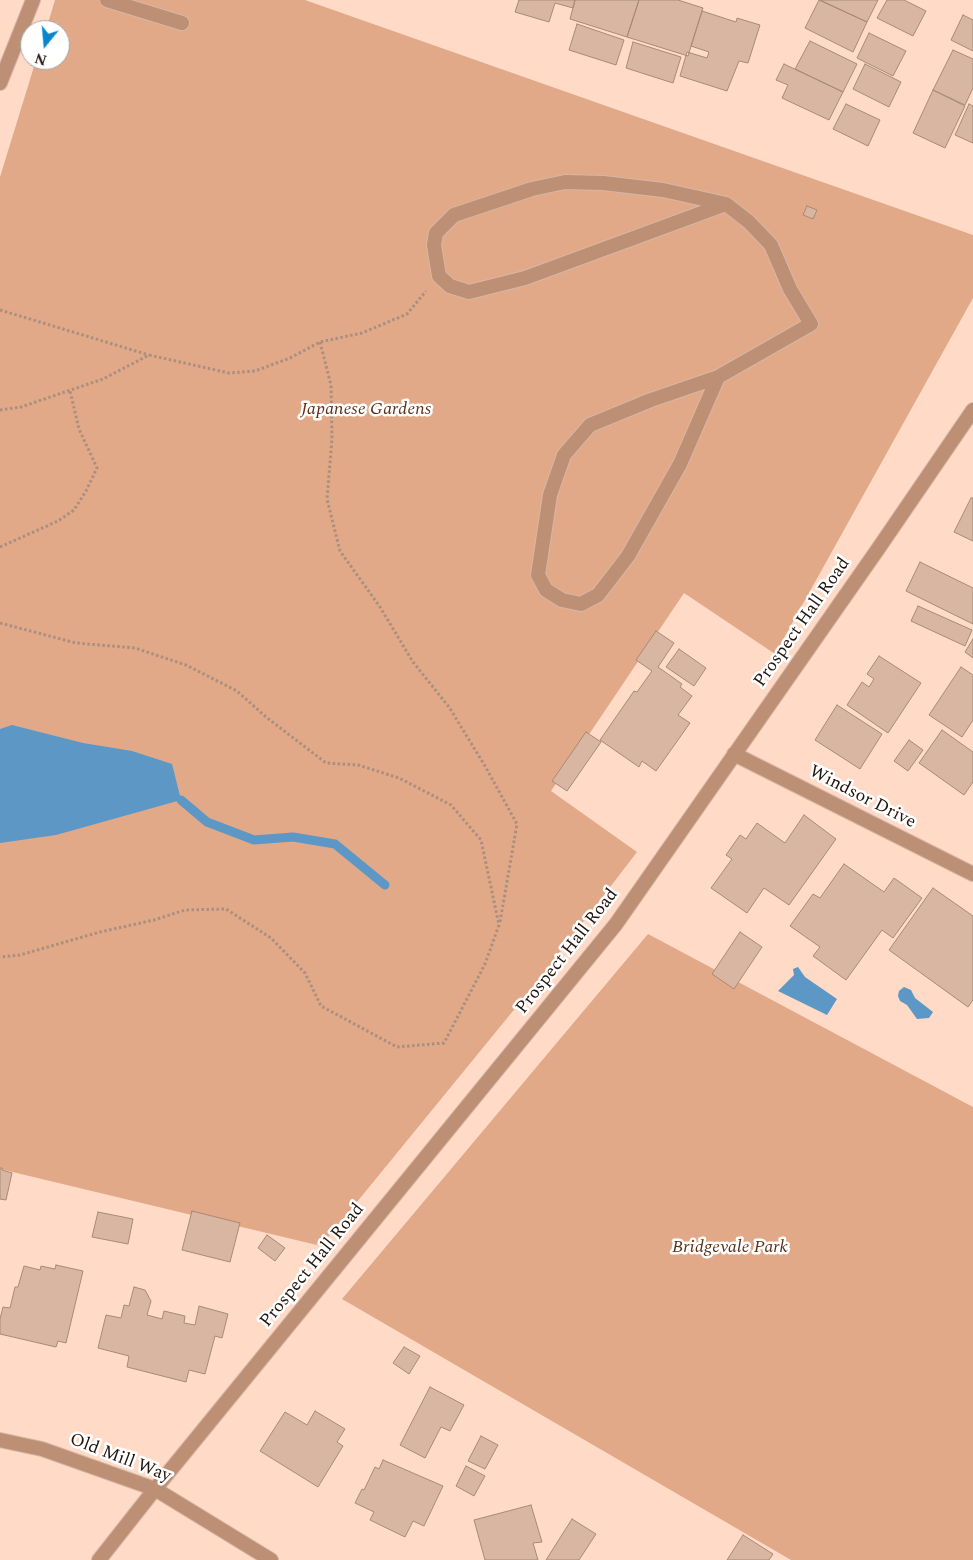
<!DOCTYPE html>
<html>
<head>
<meta charset="utf-8">
<style>
  body { margin:0 }
  #map { position:relative; width:973px; height:1560px; overflow:hidden; background:#ffdbc7; font-family:Spectral,serif }
  canvas { display:block }
  .north { position:absolute; left:20px; top:20px; width:50px; height:50px; box-sizing:border-box; background:#fff; border:1px solid #a6a19e; border-radius:50%; rotate:197deg; font-size:14px; font-weight:700; line-height:20px; text-align:center; color:#20140c }
  .north::after { content:''; display:block; margin:auto; width:18px; height:22px; background:#0987ce; clip-path:polygon(50% 0,100% 100%,50% 72%,0 100%) }
</style>
</head>
<body>
<div id="map">
<canvas width="973" height="1560"></canvas>
<div class="north">N</div>
</div>
<script>
const ctx = document.querySelector('canvas').getContext('2d');
ctx.lineJoin = 'round';
function paint(path, color) {
  ctx.fillStyle = color;
  ctx.fill(path, 'evenodd');
}
function shape(rows) {
  const path = new Path2D();
  for (const r of rows) {
    path.moveTo(r[0], r[1]);
    for (let i = 2; i < r.length; i += 2) path.lineTo(r[i], r[i + 1]);
  }
  return path;
}
function stroke(path, color, width, dash) {
  ctx.strokeStyle = color;
  ctx.lineWidth = width;
  ctx.lineCap = dash ? 'butt' : 'round';
  ctx.setLineDash(dash || []);
  ctx.stroke(path);
}
function drawText(font, color, halo, rows, align = 'center') {
  ctx.font = font + ' Spectral,serif';
  ctx.lineWidth = 5;
  ctx.setLineDash([]);
  ctx.textBaseline = 'middle';
  ctx.strokeStyle = halo;
  ctx.fillStyle = color;
  for (const [text, x, y, turn = 0] of rows) {
    ctx.save();
    ctx.translate(x, y);
    ctx.rotate((+turn || 0) * Math.PI / 180);
    ctx.textAlign = isNaN(turn) ? turn : align;
    if (halo) ctx.strokeText(text, 0, 0);
    ctx.fillText(text, 0, 0);
    ctx.restore();
  }
}
const green = shape([
  [55,0,305,0,973,235,973,298,775,654,684,593,551,791,637,852,544,973,321,1246,0,1169,0,177,36,60,60,60,60,30,46,30],
  [648,934,973,1107,973,1560,791,1560,342,1299]
]);
const water = shape([
  [12,725,83,743,132,751,172,764,181,800,56,835,0,843,0,729],
  [798,967,805,977,837,999,827,1015,778,991,794,975,793,969],
  [904,987,911,990,915,998,933,1012,929,1018,917,1019,907,1005,900,1001,898,996,899,991]
]);
const stream = shape([
  [181,800,207,822,254,840,293,837,335,844,385,885]
]);
const building = shape([
  [519,0,575,0,573,8,555,3,549,22,515,12,519,0],
  [575,0,639,0,627,37,570,19,575,0],
  [639,0,678,0,703,8,688,56,627,37,639,0],
  [819,0,867,22,853,52,805,28,819,0],
  [820,0,878,0,867,22,820,0],
  [887,0,904,0,926,11,913,36,877,18,887,0],
  [702,11,736,22,737,18,760,25,748,63,739,61,727,91,680,76,687,52,707,58,709,52,691,46,702,11],
  [963,15,973,20,973,51,951,40,963,15],
  [577,24,624,40,616,65,569,50,577,24],
  [869,33,906,51,893,76,857,58,869,33],
  [810,41,857,64,843,92,795,69,810,41],
  [633,42,681,57,673,83,626,68,633,42],
  [953,50,973,59,973,88,965,105,933,90,953,50],
  [784,64,843,92,829,120,782,98,788,85,776,80,784,64],
  [865,64,901,82,889,107,853,89,865,64],
  [933,90,965,106,945,148,913,133,933,90],
  [846,104,880,120,868,146,833,129,846,104],
  [969,104,973,106,973,143,955,135,969,104],
  [807,206,817,210,813,219,803,215,807,206],
  [971,498,973,498,973,541,954,532,971,498],
  [920,562,973,588,973,624,906,591,920,562],
  [918,606,972,630,965,646,911,621,918,606],
  [656,631,674,643,658,667,682,684,680,687,692,696,678,715,690,723,656,771,642,761,639,767,600,740,634,691,637,692,652,671,636,660,656,631],
  [973,639,973,658,965,652,973,639],
  [679,649,706,668,694,686,666,667,679,649],
  [879,656,921,683,888,733,847,705,862,682,869,687,874,679,867,674,879,656],
  [961,667,973,675,973,720,962,737,929,715,961,667],
  [837,705,882,734,860,769,815,740,837,705],
  [942,730,973,752,973,782,964,795,919,763,942,730],
  [586,732,601,742,567,791,552,781,586,732],
  [909,740,923,750,908,771,894,761,909,740],
  [804,815,836,839,789,905,764,888,747,913,711,888,732,859,726,855,740,835,746,839,757,823,785,843,804,815],
  [844,864,884,892,894,878,922,898,893,938,882,930,846,980,813,956,820,947,790,926,813,894,820,898,844,864],
  [933,888,973,916,973,1000,968,1007,889,950,933,888],
  [740,932,762,947,734,989,712,974,740,932],
  [0,1168,2,1168,2,1170,12,1173,6,1200,0,1199,0,1168],
  [192,1211,240,1223,230,1262,182,1250,192,1211],
  [98,1212,133,1219,128,1244,92,1237,98,1212],
  [267,1235,285,1248,275,1261,258,1248,267,1235],
  [56,1265,83,1271,66,1343,58,1341,56,1347,0,1334,0,1319,3,1307,10,1308,15,1287,18,1287,24,1266,40,1270,41,1266,55,1269,56,1265],
  [134,1287,145,1290,151,1301,147,1315,162,1319,164,1311,185,1316,184,1323,195,1325,199,1306,228,1314,222,1338,215,1336,205,1374,189,1370,186,1382,127,1367,129,1356,98,1348,106,1315,121,1318,124,1305,129,1306,134,1287],
  [404,1347,420,1356,409,1374,393,1363,404,1347],
  [430,1387,464,1405,450,1431,441,1427,425,1458,400,1445,430,1387],
  [315,1411,345,1429,337,1442,343,1446,318,1487,260,1451,285,1412,307,1425,315,1411],
  [481,1436,498,1445,485,1469,468,1461,481,1436],
  [383,1460,443,1486,424,1526,413,1521,405,1537,370,1520,374,1512,355,1503,362,1489,364,1490,375,1467,379,1469,383,1460],
  [466,1466,485,1476,474,1496,456,1486,466,1466],
  [531,1505,542,1542,533,1543,538,1560,485,1560,474,1520,531,1505],
  [572,1519,596,1534,579,1560,546,1560,572,1519],
  [743,1535,773,1554,769,1560,727,1560,743,1535]
]);
const path = shape([
  [0,310,149,355],
  [320,342,331,385,332,439,327,499,340,551,380,607,413,662,449,707,485,766,517,824,500,922],
  [0,410,21,407,103,379,149,355,229,373,255,371,290,358,320,342,362,333,407,314,426,291],
  [0,547,58,521,74,510,86,491,97,468,79,429,70,391],
  [0,623,76,643,135,648,186,665,237,691,266,717,326,763,358,765,399,778,451,805,481,840,499,925,485,964,444,1043,397,1047,321,1006,305,973,271,938,226,909,185,910,154,920,100,932,20,955,0,957]
]);
const service = shape([
  [107,0,182,23],
  [0,83,33,0],
  [718,377,680,464,628,556,598,595,581,604,562,600,546,590,538,575,550,495,564,455,590,425,651,400,718,377,811,324,790,289,771,245,749,222,726,204,663,190,603,183,565,182,532,189,454,215,436,233,434,245,439,276,450,286,469,292,525,278,726,204]
]);
const minor = shape([
  [734,754,973,874],
  [99,1560,155,1489,616,924,878,549,973,410]
]);
const tertiary = shape([
  [0,1440,42,1449,155,1489,271,1560]
]);
const parkNames = [
  ["Japanese Gardens",366,410],
  ["Bridgevale Park",730,1248]
];
const streetNames = [
  ["Prospect Hall Road",803,623,-55],
  ["Windsor Drive",862,798,27],
  ["Prospect Hall Road",568,952,-52],
  ["Prospect Hall Road",313,1266,-51],
  ["Old Mill Way",120,1459,21]
];
paint(green, '#e1a988');
paint(water, '#5c97c5');
stroke(stream, '#5c97c5', 9);
paint(building, '#d8b6a2');
stroke(building, '#a98976', 1);
stroke(service, '#d7b7a5', 16);
stroke(minor, '#d7b7a5', 16);
stroke(tertiary, '#d7b7a5', 16);
stroke(path, '#aa8f80', 3, [2.5, 2.5]);
stroke(service, '#bd8f74', 14);
stroke(minor, '#bd8f74', 14);
stroke(tertiary, '#bd8f74', 14);
drawText('italic 18px', '#5c3116', '#fff', parkNames);
drawText('18px', '#20140c', '#fff', streetNames);
</script>
</body>
</html>
